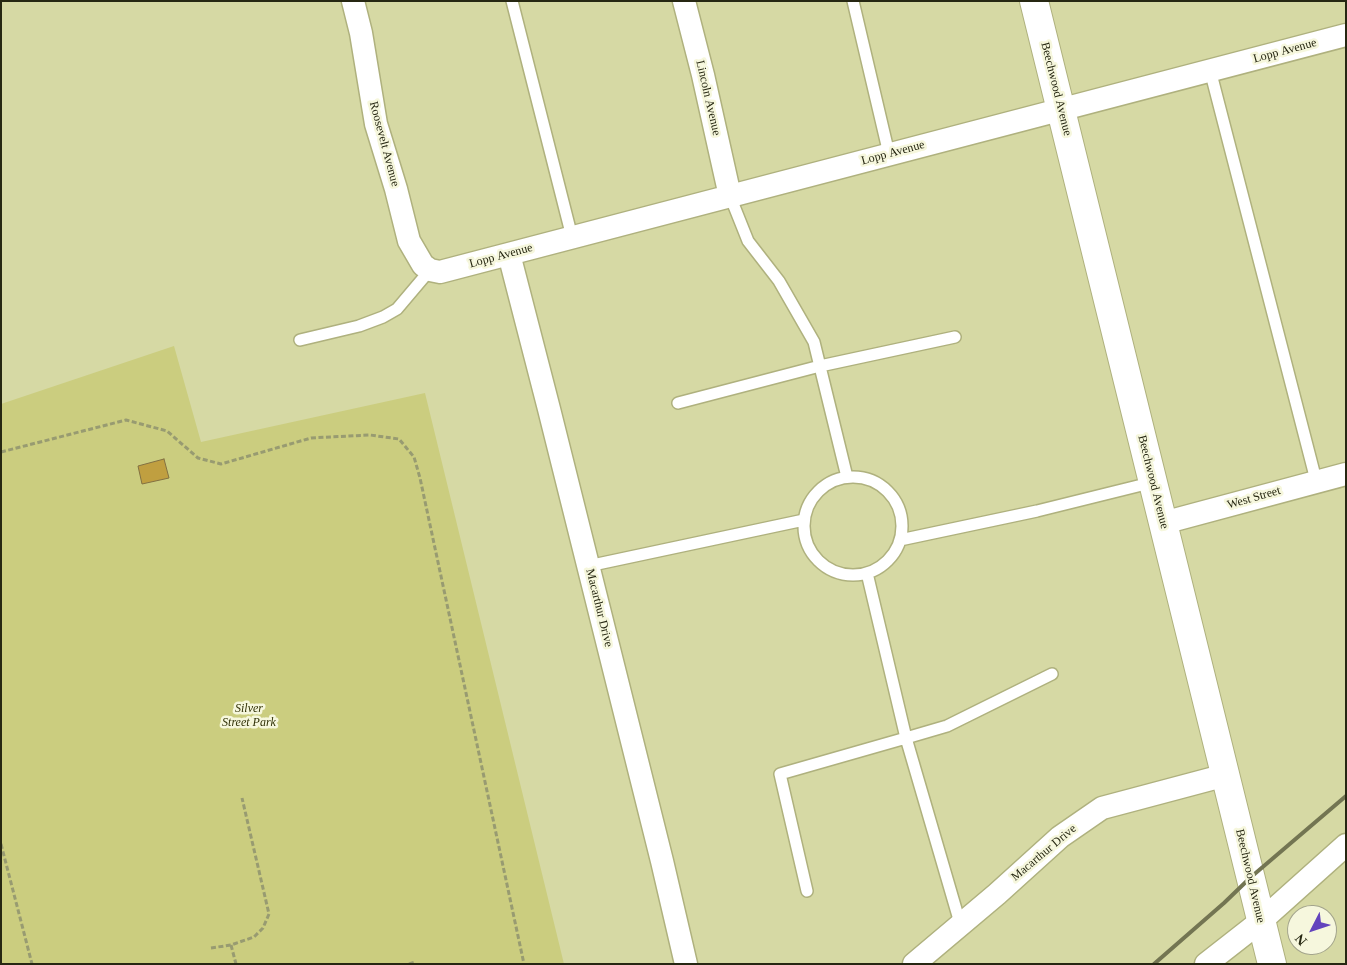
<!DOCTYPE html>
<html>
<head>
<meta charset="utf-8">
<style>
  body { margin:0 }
  #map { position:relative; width:1347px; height:965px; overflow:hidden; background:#d6d9a4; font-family:"Times New Roman",serif }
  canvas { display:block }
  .frame { position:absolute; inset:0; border:2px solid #262712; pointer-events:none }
  .north { position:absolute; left:1287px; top:905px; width:50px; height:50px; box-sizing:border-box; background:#f6f7dd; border:1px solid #a3a48c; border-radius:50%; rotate:229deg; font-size:14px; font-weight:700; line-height:20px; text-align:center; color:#262712 }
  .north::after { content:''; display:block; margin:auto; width:18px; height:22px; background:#6344bd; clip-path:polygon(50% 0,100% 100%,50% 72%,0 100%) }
</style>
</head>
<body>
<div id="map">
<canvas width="1347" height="965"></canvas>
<div class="frame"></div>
<div class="north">N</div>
</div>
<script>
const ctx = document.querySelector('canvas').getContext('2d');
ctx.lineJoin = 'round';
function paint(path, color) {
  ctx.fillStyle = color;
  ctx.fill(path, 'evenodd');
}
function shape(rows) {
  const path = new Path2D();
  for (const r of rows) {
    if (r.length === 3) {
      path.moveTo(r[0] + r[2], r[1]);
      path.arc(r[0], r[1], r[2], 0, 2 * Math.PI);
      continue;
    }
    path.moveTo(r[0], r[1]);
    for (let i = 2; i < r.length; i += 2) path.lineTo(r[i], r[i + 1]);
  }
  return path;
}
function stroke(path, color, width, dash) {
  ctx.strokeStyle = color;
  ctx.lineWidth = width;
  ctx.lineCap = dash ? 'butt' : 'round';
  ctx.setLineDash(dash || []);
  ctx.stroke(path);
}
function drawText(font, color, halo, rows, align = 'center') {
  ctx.font = font + ' "Times New Roman",serif';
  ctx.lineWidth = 5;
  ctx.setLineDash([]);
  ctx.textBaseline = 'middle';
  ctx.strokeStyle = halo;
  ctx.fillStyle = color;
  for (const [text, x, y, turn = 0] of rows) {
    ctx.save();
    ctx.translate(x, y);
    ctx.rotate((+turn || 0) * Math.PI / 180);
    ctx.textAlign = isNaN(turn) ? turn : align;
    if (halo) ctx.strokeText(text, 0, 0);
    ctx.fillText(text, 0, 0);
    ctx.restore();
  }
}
const green = shape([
  [174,346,201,442,425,393,564,964,1,964,1,404]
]);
const building = shape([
  [164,459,169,478,142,484,138,466,164,459]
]);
const path = shape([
  [1,452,126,420,167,431,198,458,221,464,311,438,370,435,399,439,414,457,420,478,524,964],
  [1,844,32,964],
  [231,945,236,964],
  [211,948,231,945,254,937,263,928,269,914,242,798],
  [409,964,415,962]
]);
const service = shape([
  [512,1,572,237],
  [853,1,889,154],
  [1210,70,1316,480],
  [730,196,748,241,779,281,814,342,847,477],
  [300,340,359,326,383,317,397,309,430,270],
  [678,403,820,366,955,337],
  [853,526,49],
  [900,540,1037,511,1154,482],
  [588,566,804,520],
  [867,573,906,738,947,726,1052,674],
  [807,891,780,774,906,738,960,923]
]);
const minor = shape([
  [353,1,361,33,376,124,396,189,409,241,423,265,430,270,440,272,1346,35],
  [684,1,703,75,730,196],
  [509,254,549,409,662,861,686,964],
  [1163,523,1346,474],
  [914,964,997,894,1060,837,1102,808,1226,775],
  [1206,964,1261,921,1346,845]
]);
const secondary = shape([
  [1034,1,1272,964]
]);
const rail = shape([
  [1154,964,1224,903,1251,877,1346,796]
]);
const streetNames = [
  ["Lopp Avenue",1285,51,-15],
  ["Beechwood Avenue",1056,89,76],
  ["Lincoln Avenue",708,98,77],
  ["Roosevelt Avenue",384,144,75],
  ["Lopp Avenue",893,153,-15],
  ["Lopp Avenue",501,256,-15],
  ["Beechwood Avenue",1153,482,76],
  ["West Street",1254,498,-16],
  ["Macarthur Drive",599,608,76],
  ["Macarthur Drive",1044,853,-40],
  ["Beechwood Avenue",1250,876,77]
];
const parkNames = [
  ["Silver",249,709],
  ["Street Park",249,723]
];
paint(green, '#cbcd7f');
paint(building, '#c09f40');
stroke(building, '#837142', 1);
stroke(service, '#afb17e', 14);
stroke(minor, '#afb17e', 25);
stroke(secondary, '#afb17e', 30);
stroke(path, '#989b71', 3, [5, 2.5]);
stroke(service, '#fff', 11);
stroke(minor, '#fff', 22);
stroke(secondary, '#fff', 28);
stroke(rail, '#737552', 4);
drawText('12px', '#262712', '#f6f7dd', streetNames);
drawText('italic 12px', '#313107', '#f6f7dd', parkNames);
</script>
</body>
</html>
